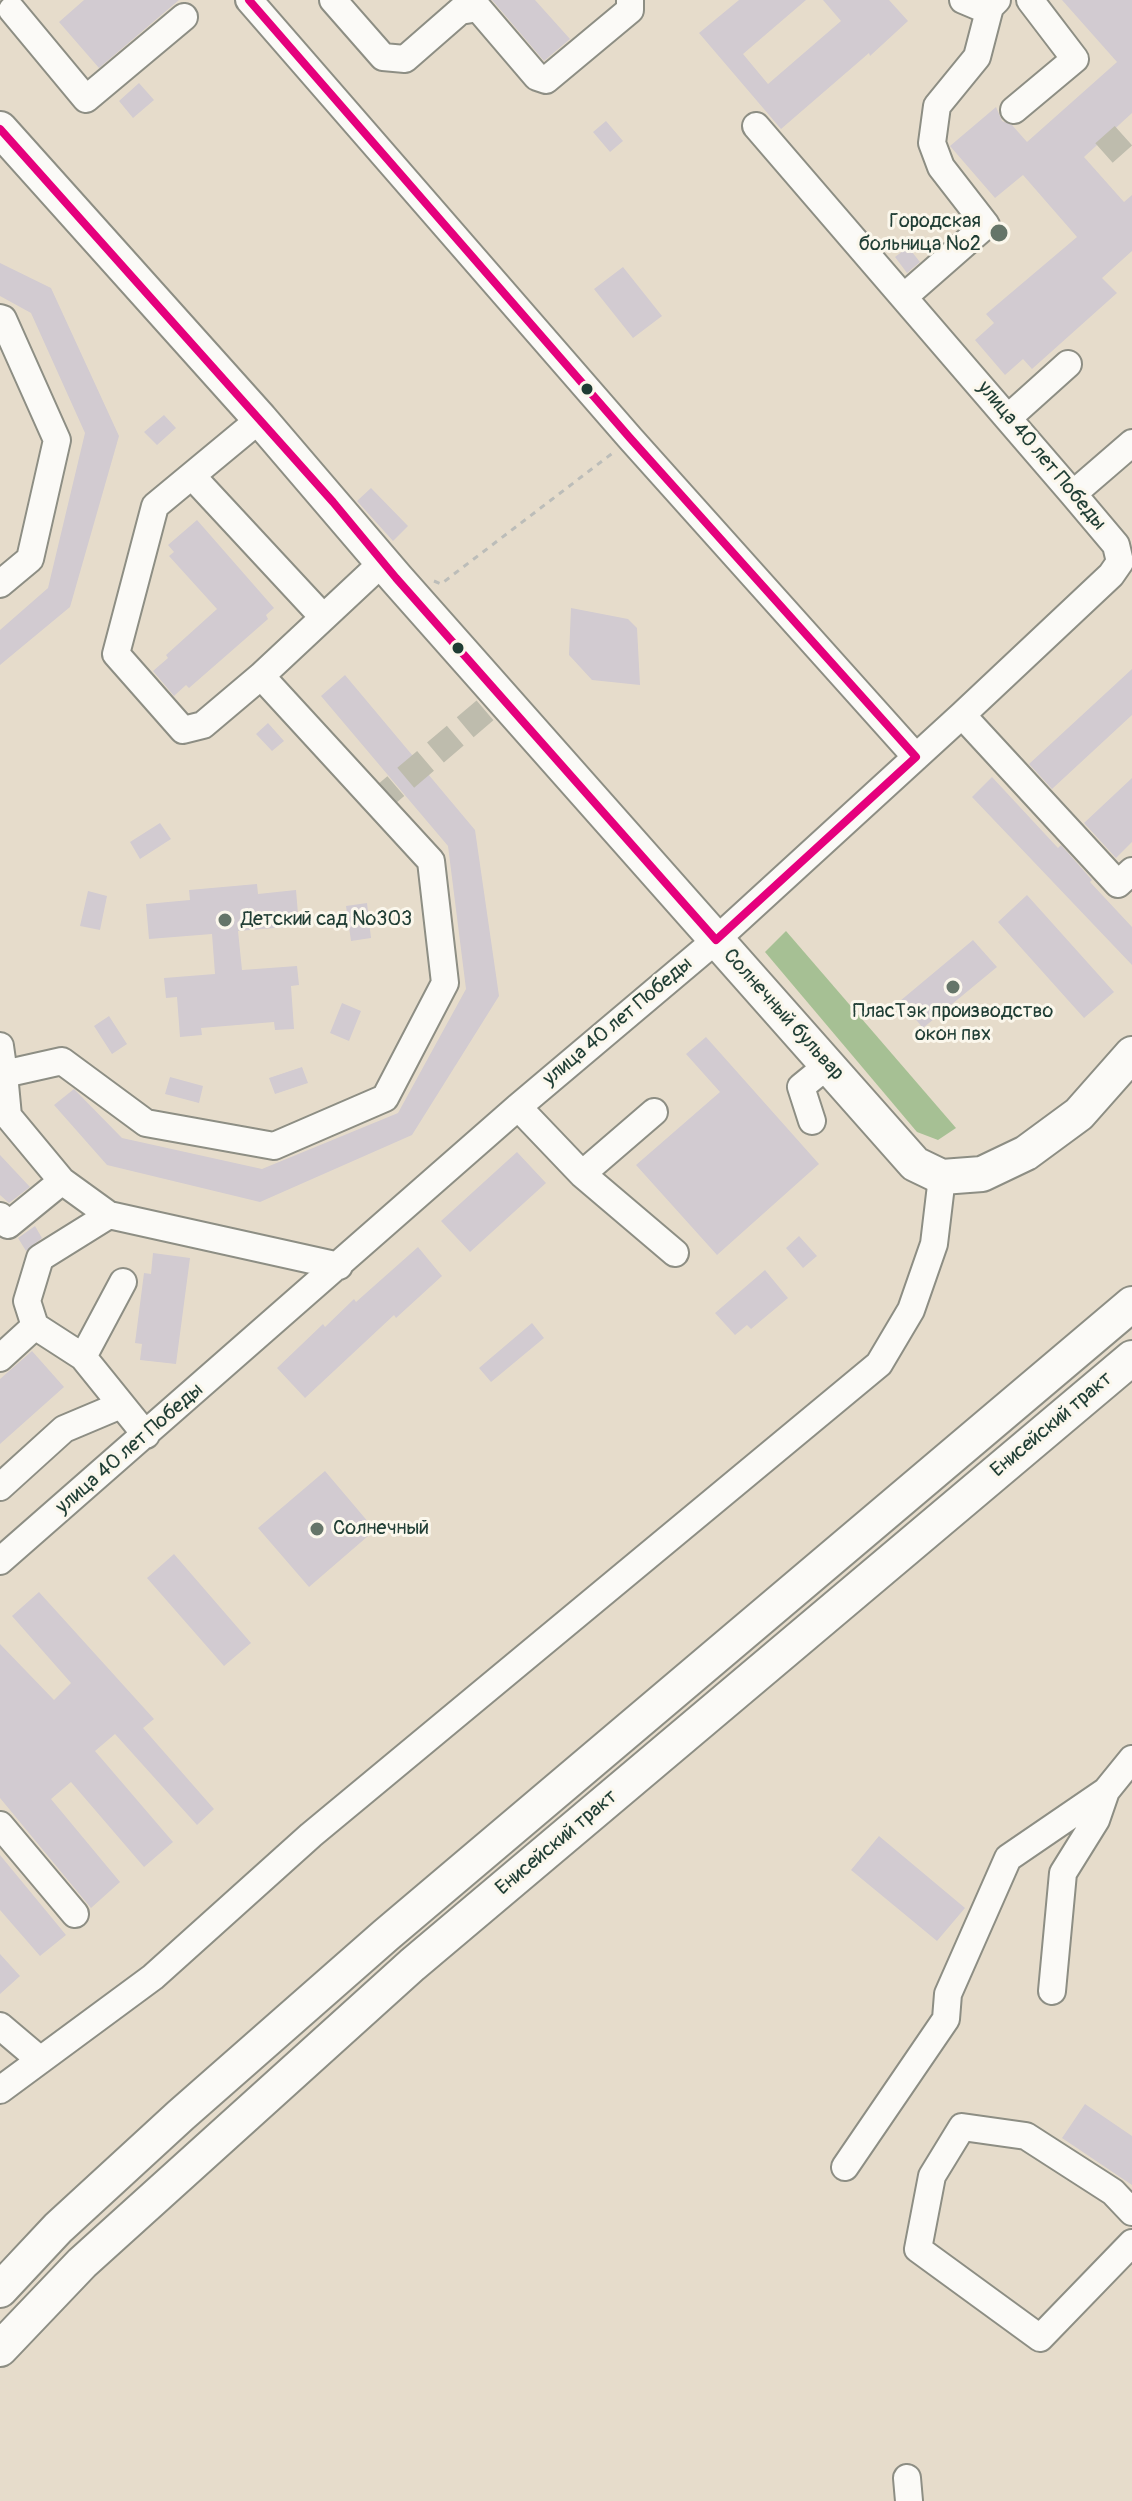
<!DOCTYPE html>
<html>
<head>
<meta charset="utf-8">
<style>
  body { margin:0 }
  canvas { display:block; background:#e6dccb }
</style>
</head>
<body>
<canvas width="1132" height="2501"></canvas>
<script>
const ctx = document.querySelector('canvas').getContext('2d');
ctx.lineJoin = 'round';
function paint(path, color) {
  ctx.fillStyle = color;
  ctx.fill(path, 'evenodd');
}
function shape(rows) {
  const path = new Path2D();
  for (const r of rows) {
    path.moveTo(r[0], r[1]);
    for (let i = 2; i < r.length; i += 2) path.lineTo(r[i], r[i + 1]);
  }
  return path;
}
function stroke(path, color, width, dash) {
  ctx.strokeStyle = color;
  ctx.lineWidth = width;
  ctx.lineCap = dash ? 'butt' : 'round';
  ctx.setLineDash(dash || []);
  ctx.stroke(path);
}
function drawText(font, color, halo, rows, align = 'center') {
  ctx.font = font + ' Pangolin,sans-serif';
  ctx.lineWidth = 6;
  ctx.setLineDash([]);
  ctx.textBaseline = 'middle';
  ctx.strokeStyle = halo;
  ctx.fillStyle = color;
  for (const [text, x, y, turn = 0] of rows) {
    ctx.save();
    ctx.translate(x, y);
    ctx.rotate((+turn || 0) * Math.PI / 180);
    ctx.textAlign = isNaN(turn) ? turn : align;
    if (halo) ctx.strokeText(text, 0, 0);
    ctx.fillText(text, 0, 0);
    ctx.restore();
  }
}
const forest = shape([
  [786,931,956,1128,938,1140,917,1132,765,952]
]);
const building = shape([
  [84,0,179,0,99,68,59,22],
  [492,0,535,0,570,39,544,61],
  [739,0,806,0,743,54,768,84,841,21,823,0,889,0,908,21,870,56,869,53,781,129,699,33],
  [1062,0,1132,0,1132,113,1084,157,1124,202,1132,195,1132,251,1102,278,1117,293,1032,369,1023,359,1005,375,975,340,994,323,986,314,1077,237,1023,175,995,198,950,146,996,107,1002,121,1012,125,1027,142,1117,62],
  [139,83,154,100,133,118,119,101],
  [606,121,623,141,610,152,593,132],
  [908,247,920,262,907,273,895,257],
  [0,263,51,288,119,436,70,607,0,665,0,630,48,588,85,433,31,313,0,296],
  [623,267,662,316,633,338,594,289],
  [164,415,176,428,157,445,144,432],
  [371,488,408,526,393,541,357,501],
  [197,520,274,608,266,615,268,619,228,654,189,688,186,685,174,696,153,671,168,658,166,655,217,609,169,556,174,552,168,545],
  [571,608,628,619,637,628,640,685,592,680,569,655],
  [1132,669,1132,715,1052,789,1029,764],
  [345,675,475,830,499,996,412,1135,260,1202,107,1165,54,1105,74,1089,122,1138,262,1169,398,1113,466,989,448,846,321,696],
  [268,723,284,741,272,751,256,734],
  [992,777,1058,848,1061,845,1092,880,1090,882,1132,927,1132,965,972,797],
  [1132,778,1132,842,1116,858,1084,823],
  [160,823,171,839,140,859,130,842],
  [257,884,258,894,296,890,299,926,238,931,242,970,297,966,299,985,291,986,294,1029,275,1030,274,1022,201,1028,202,1035,180,1037,177,997,166,998,164,978,215,974,212,934,149,939,146,904,190,900,189,890],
  [88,891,107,896,100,930,80,926],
  [1027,895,1114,992,1084,1018,998,922],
  [367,903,371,938,351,941,346,906],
  [973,940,997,967,923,1028,900,1001],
  [342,1003,361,1011,349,1041,330,1033],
  [109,1016,127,1044,112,1054,94,1026],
  [706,1037,819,1164,717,1255,636,1165,720,1092,686,1054],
  [302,1067,308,1083,275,1094,269,1078],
  [170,1077,203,1086,199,1103,165,1094],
  [517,1152,546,1183,470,1252,441,1221],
  [0,1155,30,1187,9,1203,0,1195],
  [35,1226,42,1238,26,1251,18,1238],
  [799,1236,817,1256,803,1268,786,1248],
  [418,1247,442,1276,396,1318,394,1315,305,1398,277,1368,323,1324,325,1327,354,1299,356,1302],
  [153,1253,190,1258,176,1364,140,1360,142,1344,135,1343,144,1273,151,1274],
  [765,1270,788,1298,751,1329,747,1325,735,1335,715,1313],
  [532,1323,544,1338,491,1382,479,1368],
  [32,1351,64,1387,0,1444,0,1379],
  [325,1471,375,1530,309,1587,258,1528],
  [174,1554,251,1643,224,1666,147,1578],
  [39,1592,154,1719,143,1728,214,1809,197,1825,115,1734,95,1751,173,1842,144,1867,71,1782,51,1799,120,1882,91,1908,0,1798,0,1644,54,1700,71,1683,12,1616],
  [879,1836,965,1908,937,1941,851,1870],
  [0,1855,66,1935,40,1956,0,1910],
  [0,1954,20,1976,0,1994],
  [1085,2104,1132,2136,1132,2185,1062,2138]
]);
const minorTunnel = shape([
  [1104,153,1132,128],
  [376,803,502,696]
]);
const path = shape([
  [434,581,441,584,614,452]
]);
const minor = shape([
  [249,0,630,438,916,757],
  [333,0,383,57,405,59,460,11,478,8,537,77,546,80,630,10,630,0],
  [963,0,989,11],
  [12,10,86,99,184,17],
  [1014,110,1075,59,1030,0],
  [905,296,986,225,941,167,932,143,937,106,977,57,990,7,997,0],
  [0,318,3,319,57,440,30,559,0,584],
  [1009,417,1068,364],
  [260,419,155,506,116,654,183,730,203,725,261,676,383,562],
  [192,476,323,617],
  [1073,494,1132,443],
  [962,715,1118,884,1132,871],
  [0,1046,4,1074],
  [518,1107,582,1174,675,1253],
  [812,1121,801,1087,828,1065],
  [582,1174,654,1112],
  [109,1215,62,1181,8,1116,4,1074,62,1061,146,1123,274,1146,385,1098,445,983,431,861,261,676],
  [0,1216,8,1225,62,1181],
  [83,1357,123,1282],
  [0,1358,35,1326],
  [146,1435,83,1357,35,1326,27,1301,40,1258,109,1215,339,1266],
  [0,1487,64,1429,121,1405],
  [0,1561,518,1107,716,940,962,715,1111,575,1120,562,1116,545,1073,494,756,126],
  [0,1825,75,1914],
  [1052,1991,1063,1873,1096,1820,1106,1791],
  [0,2026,39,2059],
  [0,2090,153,1977,311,1835,879,1364,911,1310,934,1244,942,1177],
  [845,2167,946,2019,948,1994,1008,1858,1106,1791,1132,1759],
  [1132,2212,1113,2192,1026,2136,962,2127,932,2176,918,2249,1040,2338,1132,2243],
  [907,2478,909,2501]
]);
const major = shape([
  [0,129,260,419,396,578,915,1164,942,1177,982,1174,1026,1153,1079,1114,1132,1054],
  [0,2290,58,2228,181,2115,386,1935,1132,1304],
  [0,2349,82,2263,412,1965,1132,1358]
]);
const bus1 = shape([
  [249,0,630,438,916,757],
  [0,129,333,502,396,578,716,940],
  [716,940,916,757]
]);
const markers = [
  [999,233,10,"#657569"],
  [587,389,7,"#1f3d34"],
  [458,648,7,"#1f3d34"],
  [225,920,8,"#657569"],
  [953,987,8,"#657569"],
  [317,1529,8,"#657569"]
];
const poiNames = [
  ["Городская",981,222,"right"],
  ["больница №2",981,245,"right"],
  ["Детский сад №303",241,920],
  ["ПласТэк производство",953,1012,"center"],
  ["окон пвх",953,1035,"center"],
  ["Солнечный",333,1529]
];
const streetNames = [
  ["улица 40 лет Победы",1041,456,50],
  ["Солнечный бульвар",783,1015,48],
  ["улица 40 лет Победы",618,1022,-40],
  ["Енисейский тракт",1052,1425,-40],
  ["улица 40 лет Победы",130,1449,-41],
  ["Енисейский тракт",557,1843,-40]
];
paint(forest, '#a6c094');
paint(building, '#d2cbd1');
stroke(minorTunnel, '#bebcad', 26, [26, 13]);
stroke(minor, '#8d8e84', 30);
stroke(major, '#8d8e84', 38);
stroke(path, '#bcbdb9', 3, [6, 6]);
stroke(minor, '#fbfaf7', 26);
stroke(major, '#fbfaf7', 34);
stroke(bus1, '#e5007d', 8);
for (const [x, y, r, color] of markers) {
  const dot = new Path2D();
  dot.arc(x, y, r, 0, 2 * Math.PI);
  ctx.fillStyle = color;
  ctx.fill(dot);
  stroke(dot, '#fbf7ec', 3);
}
drawText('20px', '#1f3d34', '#fbf7ec', poiNames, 'left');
drawText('20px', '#1f3d34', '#fbf7ec', streetNames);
</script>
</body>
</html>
